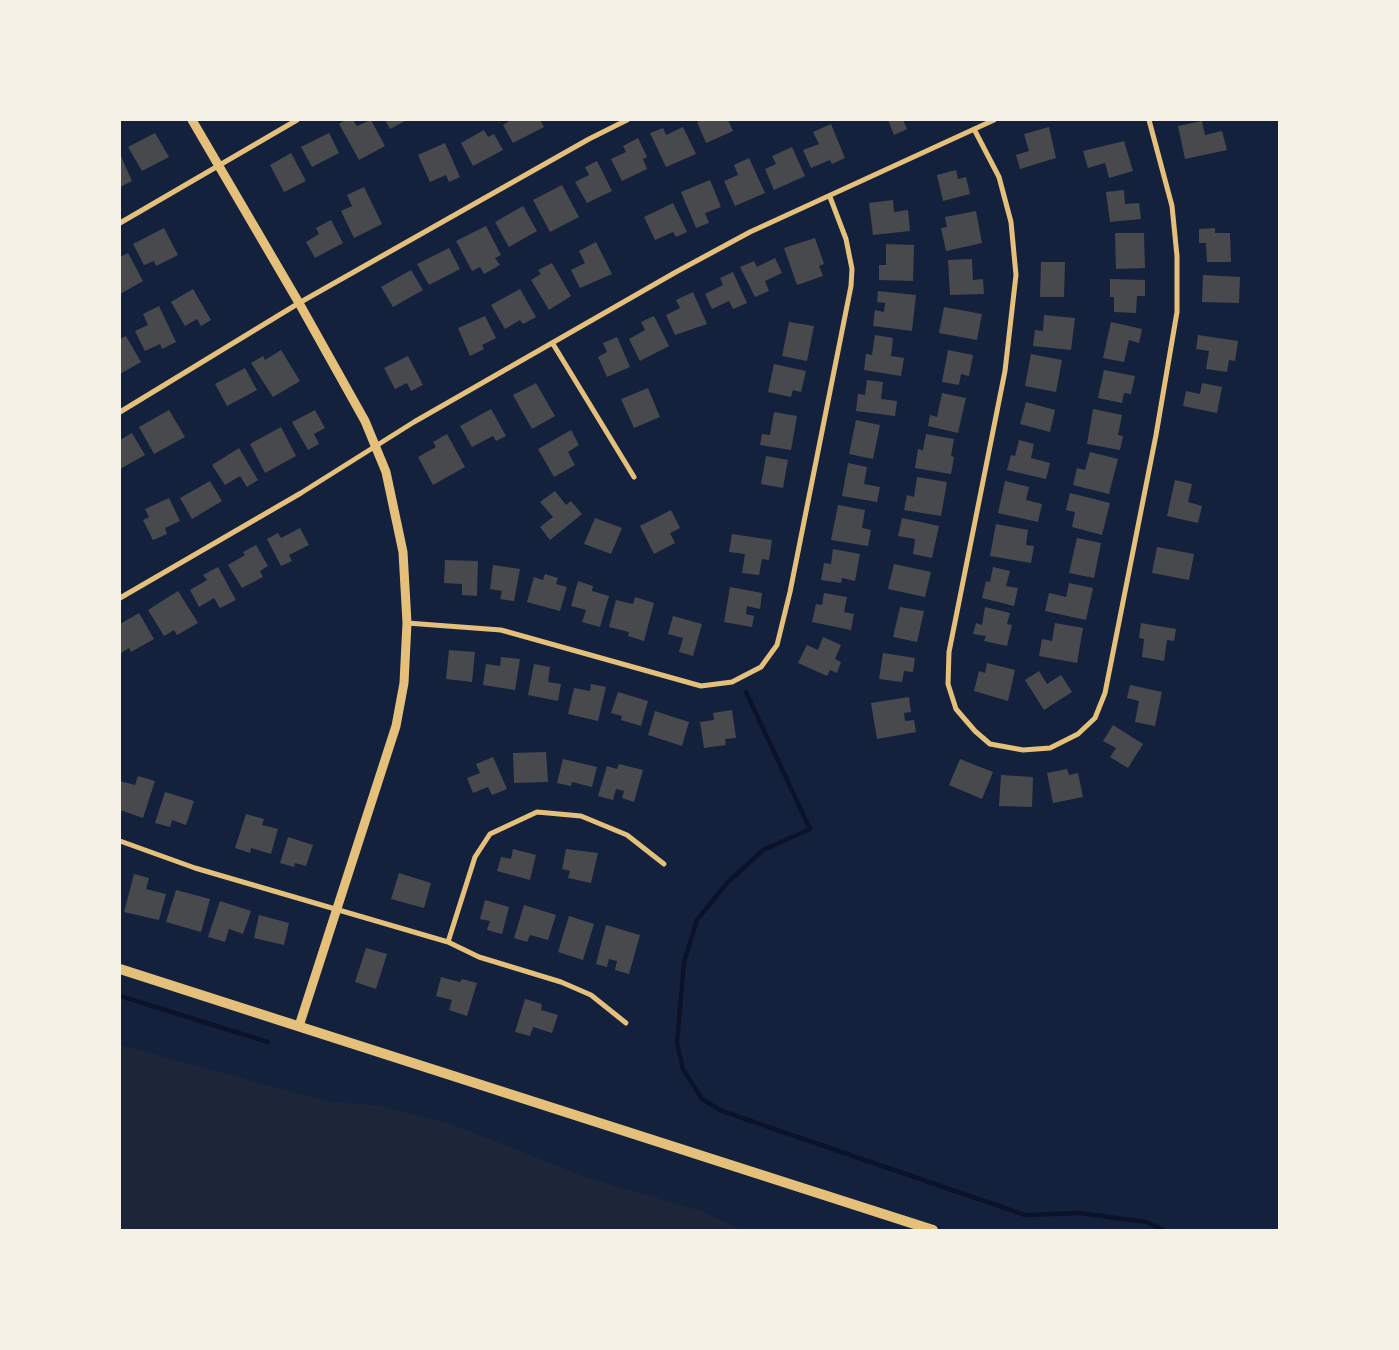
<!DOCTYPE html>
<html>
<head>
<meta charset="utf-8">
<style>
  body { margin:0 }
  #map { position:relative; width:1399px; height:1350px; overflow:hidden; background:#14213d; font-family:"Public Sans",sans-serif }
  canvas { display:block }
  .frame { position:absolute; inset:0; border:121px solid #f6f1e7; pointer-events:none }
</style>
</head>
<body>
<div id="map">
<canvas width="1399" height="1350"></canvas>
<div class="frame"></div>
</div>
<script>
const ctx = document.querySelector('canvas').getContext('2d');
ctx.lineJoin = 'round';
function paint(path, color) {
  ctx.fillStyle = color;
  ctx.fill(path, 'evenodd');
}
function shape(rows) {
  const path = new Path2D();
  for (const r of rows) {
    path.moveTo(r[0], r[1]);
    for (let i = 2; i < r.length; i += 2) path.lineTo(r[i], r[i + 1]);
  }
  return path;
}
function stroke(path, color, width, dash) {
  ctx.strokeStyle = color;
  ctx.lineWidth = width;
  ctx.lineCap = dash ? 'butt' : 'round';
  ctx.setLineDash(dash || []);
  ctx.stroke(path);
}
const green = shape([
  [120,1045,329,1102,377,1105,451,1124,588,1178,701,1211,742,1230,120,1230]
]);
const stream = shape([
  [746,692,810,829,763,850,727,883,697,920,684,962,677,1043,683,1069,702,1099,722,1111,1025,1215,1079,1213,1146,1222,1164,1230],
  [120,996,268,1042]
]);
const building = shape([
  [345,120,353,120,357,126,371,120,385,146,359,160,339,124],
  [385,120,407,120,390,129],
  [511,120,540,120,544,127,513,143,503,125],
  [701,120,728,120,733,131,706,143,697,122],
  [888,120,903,120,907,129,894,135],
  [1202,121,1205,135,1222,131,1227,150,1185,159,1178,126],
  [831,124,845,158,832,164,830,160,811,168,803,150,819,144,813,132],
  [683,127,696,154,666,167,650,133,663,128,666,135],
  [1049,127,1056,158,1020,169,1016,155,1029,151,1024,134],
  [484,130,488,137,494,134,503,150,473,166,461,143],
  [155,133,169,157,142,171,128,147],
  [329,133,339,153,312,167,301,147],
  [638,138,647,157,643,159,647,169,622,181,611,159,626,152,623,146],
  [1124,141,1133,171,1109,178,1105,163,1088,168,1083,151],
  [445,143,460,177,449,182,446,175,430,182,418,155],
  [792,147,805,176,774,190,765,169,776,164,772,156],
  [291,153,306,181,284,192,270,165],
  [120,154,132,181,120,187],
  [749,158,765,193,735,206,724,181,738,175,734,165],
  [597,161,612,191,587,203,575,182,589,175,585,167],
  [956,170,958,179,966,177,970,194,943,201,937,175],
  [710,180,721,207,705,213,709,223,696,228,681,192],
  [562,185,579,217,550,232,533,200],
  [364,187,382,224,354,238,341,211,352,206,347,195],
  [1124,190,1125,204,1139,203,1141,219,1110,222,1106,192],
  [893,200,894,212,908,210,910,231,873,235,869,203],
  [673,203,687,232,676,237,673,232,655,240,644,217],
  [523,206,537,231,509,247,495,222],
  [976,211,982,243,946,251,941,228,947,227,945,217],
  [331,220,343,243,315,258,306,242,319,234,316,228],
  [486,226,501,255,495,258,500,265,484,274,480,267,472,271,456,241],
  [164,228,178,255,156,266,154,261,144,265,133,244],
  [1215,228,1215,233,1230,233,1231,262,1207,262,1206,243,1199,243,1199,229],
  [1115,233,1144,233,1145,268,1116,269],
  [815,238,824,264,819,266,823,276,797,285,784,248],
  [596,242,612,274,580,288,571,270,585,263,579,251],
  [886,244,914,245,913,281,879,280,879,265,886,265],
  [449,248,460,269,429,285,417,264],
  [128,253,143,281,120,294,120,257],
  [775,258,782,273,765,281,769,291,755,297,740,267,754,261,757,267],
  [972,259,973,280,983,279,984,294,950,295,948,260],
  [1041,262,1065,262,1064,297,1040,297],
  [552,263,571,296,549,310,531,280,541,274,538,270],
  [411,270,423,290,393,307,381,287],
  [733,272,747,303,733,309,729,301,712,309,705,294,723,285,720,278],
  [1203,275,1240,277,1239,303,1202,302],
  [1110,279,1145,280,1145,296,1137,296,1136,313,1114,312,1114,297,1110,297],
  [193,289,211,320,201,326,197,319,185,326,171,302],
  [520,289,536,317,523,324,520,320,505,329,491,305],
  [878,291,916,295,912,331,873,326,875,310,884,312,885,303,877,302],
  [693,292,707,324,675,335,666,315,680,308,676,300],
  [159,306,176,342,162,349,160,344,145,351,135,331,148,325,143,314],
  [944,307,982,314,977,340,939,333],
  [1044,315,1075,318,1071,350,1033,346,1035,330,1043,331],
  [485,316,496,338,482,345,484,349,470,356,458,328],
  [654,316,669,346,640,361,629,339,645,330,641,322],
  [789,322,814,326,807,361,782,356],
  [1111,322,1142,329,1139,343,1129,340,1124,362,1103,358],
  [875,335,893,338,891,356,904,358,901,376,864,370,866,354,872,355],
  [1198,335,1238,341,1235,361,1229,360,1227,372,1206,369,1209,351,1196,349],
  [126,336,141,362,120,374,120,339],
  [617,337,630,367,607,377,598,357,607,352,603,343],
  [281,350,300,381,273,397,251,363,263,356,265,360],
  [948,350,973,355,969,376,961,374,959,385,942,382],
  [1031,354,1062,360,1056,392,1025,386],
  [408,356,423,385,411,391,407,383,395,389,384,368],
  [774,364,806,371,801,392,793,390,791,397,768,392],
  [245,368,257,390,227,406,215,384],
  [1104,370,1135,376,1131,394,1124,393,1122,403,1098,398],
  [867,380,883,382,881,399,897,401,895,416,856,411,858,394,865,395],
  [536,383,555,416,532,429,513,395],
  [1202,383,1222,387,1217,413,1183,406,1186,391,1200,394],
  [648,388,660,417,634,428,621,399],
  [942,393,966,398,958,433,928,426,930,415,937,417],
  [1026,402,1055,410,1050,432,1020,424],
  [491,409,506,436,496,441,493,436,472,447,460,426],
  [1093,409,1122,415,1118,435,1123,436,1120,450,1087,444],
  [169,410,185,437,154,454,139,427],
  [315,410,325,428,314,434,319,444,308,450,292,422],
  [774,412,797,416,791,450,760,445,762,434,770,435],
  [856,420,880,425,873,459,849,454],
  [281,427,296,456,265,473,250,444],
  [571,430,579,445,568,452,575,465,554,477,538,449],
  [132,433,145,455,120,469,120,440],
  [447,434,465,467,433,485,418,457,436,447,433,442],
  [926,434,954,439,951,456,954,457,951,474,915,468,918,449,923,450],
  [1019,440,1034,444,1031,458,1050,463,1046,479,1007,470,1011,455,1015,456],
  [239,448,258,480,247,487,240,476,225,485,212,465],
  [1090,452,1118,459,1109,494,1073,485,1077,468,1085,470],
  [766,456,788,460,783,488,761,484],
  [848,463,867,467,864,484,880,487,877,502,842,496],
  [917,477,947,482,941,516,904,510,907,495,914,497],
  [1175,480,1192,484,1188,502,1202,506,1198,523,1167,516],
  [210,481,222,501,192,519,180,498],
  [1005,481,1029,487,1026,500,1042,504,1038,522,998,513],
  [555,491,566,505,571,501,582,514,550,540,540,527,553,517,540,502],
  [1070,493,1110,503,1102,535,1072,527,1075,512,1066,510],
  [169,498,180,521,165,528,167,534,153,540,143,520,149,517,145,509],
  [838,505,865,510,862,528,871,530,868,546,831,540],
  [671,510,680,528,670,533,675,543,654,554,640,526],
  [595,518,622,528,611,554,584,544],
  [902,518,939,526,932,558,913,554,915,539,898,536],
  [996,524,1028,530,1026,545,1034,546,1031,563,990,556],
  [300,528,309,545,289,555,292,561,281,566,267,539,278,533,281,538],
  [732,534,772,540,769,560,762,559,759,575,742,573,745,554,729,552],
  [1077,538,1101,543,1094,578,1069,573],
  [256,545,268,566,260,571,263,577,242,588,228,565,245,555,243,552],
  [1157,547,1194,554,1189,580,1152,573],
  [833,549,860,554,855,581,842,578,841,583,821,580,824,563,831,564],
  [445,560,478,561,477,596,462,595,462,584,444,583],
  [894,564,931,572,925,597,888,589],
  [493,565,520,569,514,601,500,599,502,591,490,589],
  [218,567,236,600,220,608,214,598,199,607,190,590,207,580,203,575],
  [993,567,1010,571,1006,586,1018,588,1014,606,982,598,986,581,990,582],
  [545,574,558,578,556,584,567,587,560,611,527,602,534,577,543,580],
  [578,581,593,586,592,591,609,596,600,627,582,622,586,610,571,606],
  [1069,583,1093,588,1086,620,1045,611,1049,593,1066,597],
  [730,587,762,593,760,609,747,606,746,614,754,616,752,627,724,622],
  [178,591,198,623,177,635,174,630,164,636,148,610],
  [824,593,847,597,844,612,854,614,851,630,812,622,816,604,822,605],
  [635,597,654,603,644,641,628,636,629,632,609,627,616,600,633,604],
  [900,607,924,611,917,642,893,637],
  [985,607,1010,613,1007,624,1012,625,1007,646,984,641,986,636,973,634,976,623,982,625],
  [139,613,154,639,131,652,129,648,121,653,120,624],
  [673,616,702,624,693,656,679,652,683,638,668,634],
  [1055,623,1083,628,1077,663,1039,656,1042,639,1052,641],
  [1141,623,1176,629,1174,641,1167,640,1164,661,1142,657,1144,639,1139,638],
  [823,637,841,645,835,659,841,662,837,673,830,670,827,676,798,663,807,645,818,650],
  [449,650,475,652,472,682,446,679],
  [883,653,915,658,913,672,904,671,902,682,879,679],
  [501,657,520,659,515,690,483,685,486,664,500,666],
  [987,663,1015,670,1008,701,974,691,979,671,985,673],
  [534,664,550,667,548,682,561,684,558,701,528,695],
  [1039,671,1047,684,1061,675,1072,692,1044,710,1025,680],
  [591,684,606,687,598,721,568,714,574,688,590,691],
  [1130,685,1162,692,1155,726,1135,722,1139,701,1127,698],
  [618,692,648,701,641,726,621,720,622,716,611,713],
  [909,697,911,712,904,713,905,721,914,720,916,732,877,739,871,703],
  [732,710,736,738,725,739,726,745,704,748,700,722,714,720,713,713],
  [655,711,689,722,682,746,648,735],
  [1113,725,1143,744,1128,768,1110,757,1116,748,1103,741],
  [546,752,548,782,514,783,513,753],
  [493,757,507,789,492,795,488,787,473,793,467,778,480,773,476,764],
  [563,759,597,767,592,787,572,782,571,786,557,783],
  [960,759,993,772,982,799,949,785],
  [619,764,643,770,634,802,622,798,624,791,616,789,613,800,598,796,607,766,617,769],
  [1067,769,1069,775,1078,773,1083,797,1053,803,1047,773],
  [1001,775,1033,777,1032,807,999,806],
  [138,776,155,781,143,818,120,810,120,781,135,785],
  [165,792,194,801,186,825,172,820,170,827,155,823],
  [246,814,264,819,262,825,278,829,271,854,251,848,250,853,235,848],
  [288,837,313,845,306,866,295,863,294,867,280,863],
  [513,849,536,855,530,880,497,871,501,857,511,859],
  [566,849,598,853,591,883,568,878,570,871,562,869],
  [399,873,431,883,424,908,391,899],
  [134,874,149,878,146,889,166,894,159,920,124,912],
  [176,890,210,899,201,932,166,922],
  [485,900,509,907,502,934,487,930,490,921,480,919],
  [220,901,251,911,243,934,229,929,225,942,208,937],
  [524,905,556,915,548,940,530,935,527,942,514,938],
  [259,915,289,923,284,945,254,938],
  [569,916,594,924,583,960,558,952],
  [606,925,640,935,629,974,615,970,617,961,609,959,607,967,596,964],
  [366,948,387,954,376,989,355,982],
  [441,977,460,982,462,979,477,983,467,1016,449,1010,452,1000,436,996],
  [525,999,542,1004,541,1010,558,1015,552,1033,533,1027,530,1036,515,1032]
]);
const minor = shape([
  [974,129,999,177,1011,222,1016,275,1005,371,949,652,948,684,956,709,975,731,990,744,1023,750,1050,748,1078,734,1095,718,1105,693,1156,435,1177,312,1177,256,1172,206,1149,120],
  [120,223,297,120],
  [553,344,634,477],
  [120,412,299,303,589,139,627,120],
  [120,598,301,493,414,422,676,272,750,232,994,120],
  [407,623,501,630,701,686,732,682,761,667,777,645,790,592,851,286,852,269,846,239,830,197],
  [120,841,195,868,448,942,479,957,561,982,591,995,626,1023],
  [448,942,475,857,490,834,537,812,581,816,627,835,664,864]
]);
const tertiary = shape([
  [192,120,299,303,365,421,386,472,403,552,407,623,404,683,396,726,299,1026]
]);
const secondary = shape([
  [120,969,933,1230]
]);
paint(green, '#1d2539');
stroke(stream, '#0b132b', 4.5);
paint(building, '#48494c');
stroke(minor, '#e5c07b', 5);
stroke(tertiary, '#e5c07b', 9);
stroke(secondary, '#e5c07b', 10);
</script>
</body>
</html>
